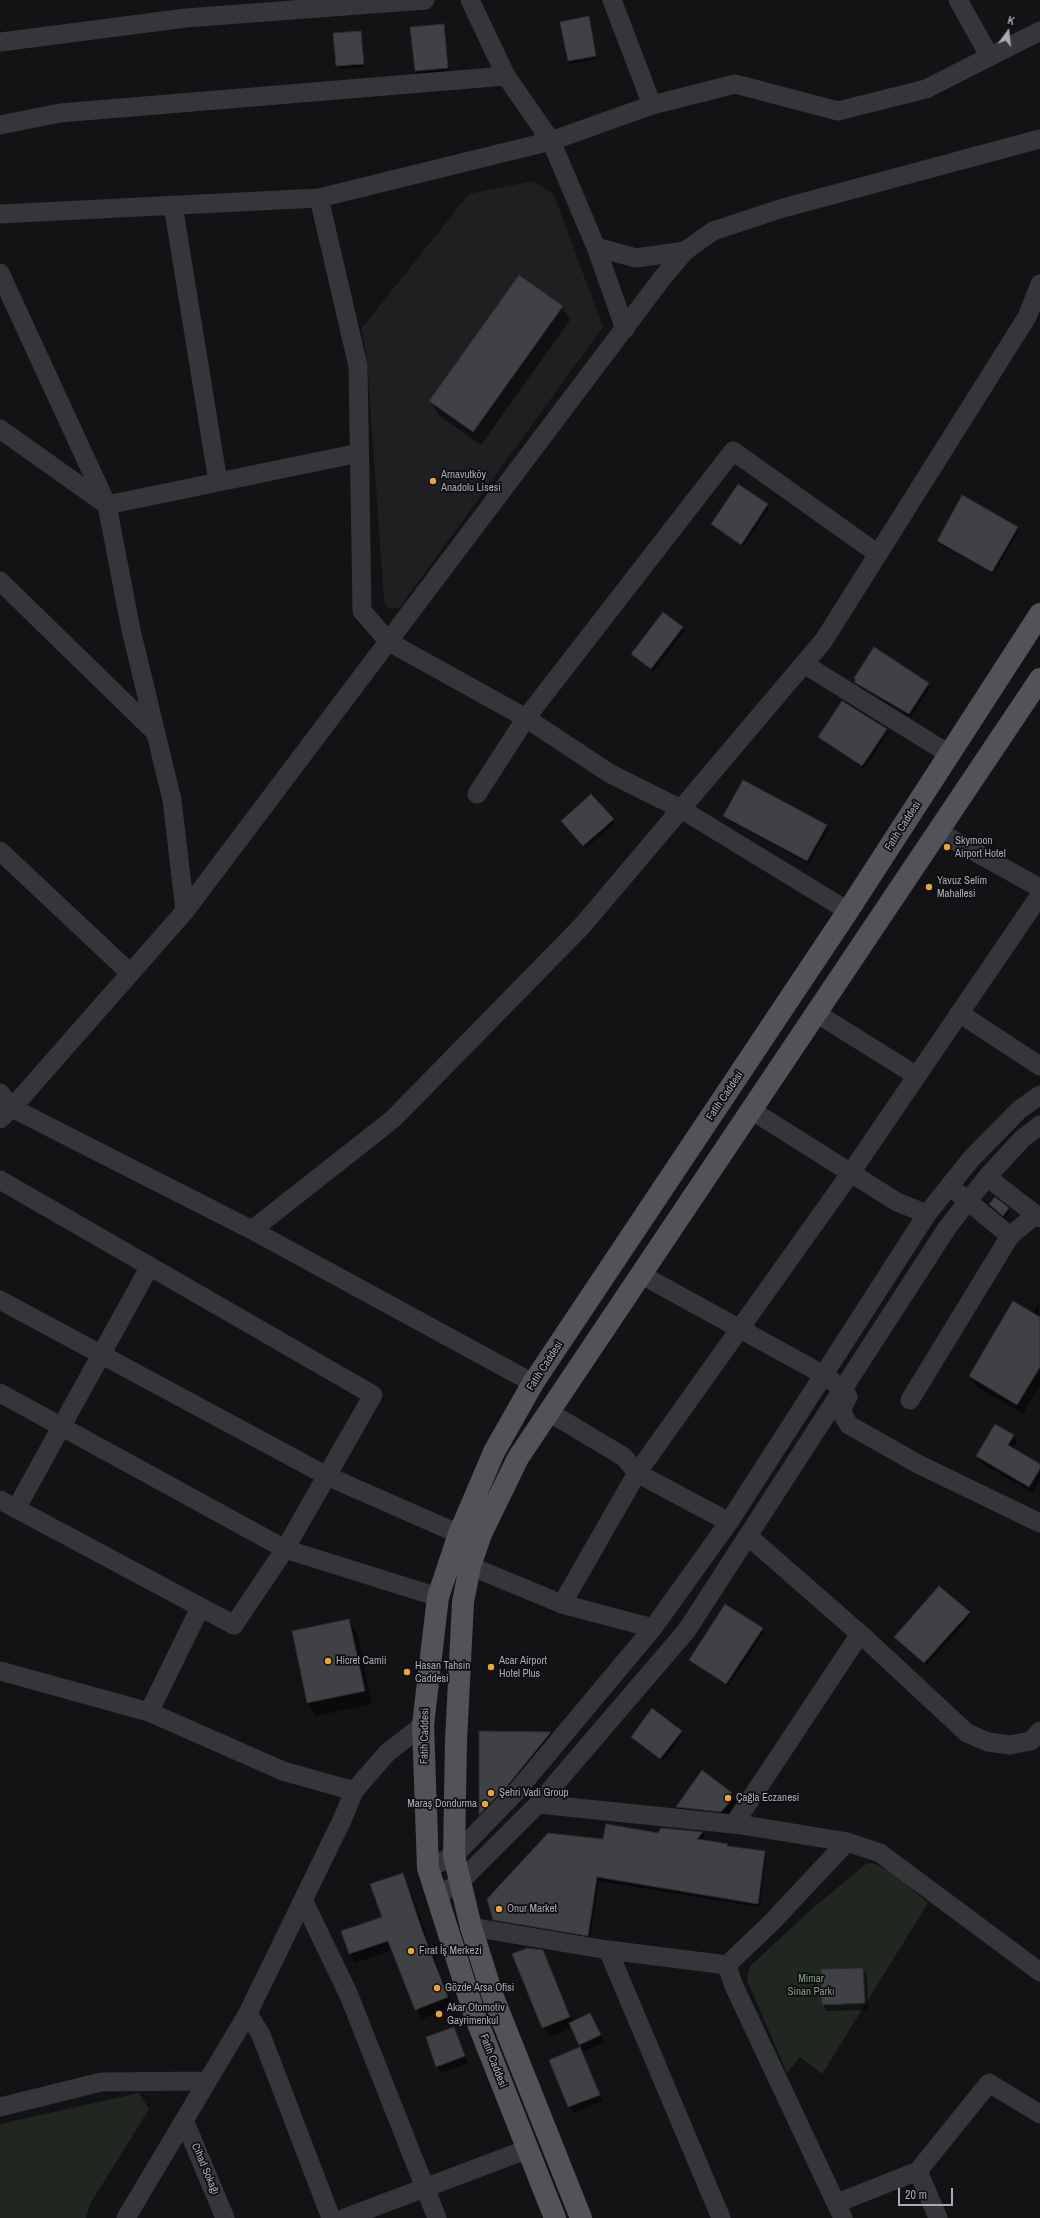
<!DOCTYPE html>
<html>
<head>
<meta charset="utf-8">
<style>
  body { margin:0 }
  #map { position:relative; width:1040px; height:2218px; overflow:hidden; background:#131315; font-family:"Archivo Narrow",sans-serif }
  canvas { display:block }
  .north { position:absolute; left:988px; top:12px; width:40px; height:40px; -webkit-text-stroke:3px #0e0e10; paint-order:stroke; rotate:15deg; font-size:11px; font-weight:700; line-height:16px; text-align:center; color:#a6abb4 }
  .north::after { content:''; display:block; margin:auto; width:14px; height:18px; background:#a6abb4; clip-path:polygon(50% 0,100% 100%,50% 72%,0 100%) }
  .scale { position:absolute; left:898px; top:2188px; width:55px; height:18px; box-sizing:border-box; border:2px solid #a6abb4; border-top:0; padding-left:5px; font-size:12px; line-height:14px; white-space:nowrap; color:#a6abb4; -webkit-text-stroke:3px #0e0e10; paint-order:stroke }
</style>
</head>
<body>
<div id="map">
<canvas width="1040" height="2218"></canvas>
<div class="north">K</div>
<div class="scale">20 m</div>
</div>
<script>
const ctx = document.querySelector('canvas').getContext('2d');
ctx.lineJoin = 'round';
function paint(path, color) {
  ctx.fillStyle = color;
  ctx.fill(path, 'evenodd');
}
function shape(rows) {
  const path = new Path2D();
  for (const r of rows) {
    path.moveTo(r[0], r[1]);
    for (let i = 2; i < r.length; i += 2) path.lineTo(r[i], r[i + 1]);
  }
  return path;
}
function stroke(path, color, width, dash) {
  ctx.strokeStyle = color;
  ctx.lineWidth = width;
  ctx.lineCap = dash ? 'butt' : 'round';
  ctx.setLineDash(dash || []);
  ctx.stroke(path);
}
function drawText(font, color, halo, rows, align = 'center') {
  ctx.font = font + ' "Archivo Narrow",sans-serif';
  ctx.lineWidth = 3.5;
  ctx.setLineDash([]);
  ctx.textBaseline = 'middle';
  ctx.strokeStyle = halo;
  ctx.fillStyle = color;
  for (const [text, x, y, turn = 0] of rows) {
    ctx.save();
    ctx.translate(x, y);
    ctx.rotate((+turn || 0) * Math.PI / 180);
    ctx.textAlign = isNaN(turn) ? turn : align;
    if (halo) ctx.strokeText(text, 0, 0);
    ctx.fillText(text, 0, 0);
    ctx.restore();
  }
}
const built = shape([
  [534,181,554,195,603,327,400,607,389,609,384,601,367,360,362,328,469,194]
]);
const green = shape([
  [873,1863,893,1873,928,1903,822,2074,800,2057,787,2073,747,1980,750,1966,813,1908,866,1864],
  [139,2093,149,2109,90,2204,86,2218,0,2218,0,2124]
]);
const shadow = shape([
  [588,17,597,59,570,64,569,61],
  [443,25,449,71,417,74,416,71],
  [361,32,365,67,339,69,335,34],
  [562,307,570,320,481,445,438,415,431,401],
  [738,485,769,508,743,547,712,524],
  [1017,527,1019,530,994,574,939,544,938,541],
  [682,628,684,631,653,672,632,654],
  [874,649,930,687,911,717,857,685,855,682,855,678],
  [886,729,888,732,864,769,819,737],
  [725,816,826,826,828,829,809,864,726,819],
  [613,820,615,823,586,848,564,824],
  [990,1204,1008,1209,1010,1212,1005,1218],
  [1039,1302,1040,1385,1023,1414,976,1386,970,1376,1032,1314],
  [995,1425,1013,1435,1017,1442,1013,1449,1040,1465,1040,1481,1033,1493,981,1463,977,1456],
  [969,1612,971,1615,926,1666,895,1637],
  [349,1620,357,1633,372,1704,316,1716,308,1703],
  [762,1629,764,1632,728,1686,690,1660],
  [652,1710,683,1735,662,1762,632,1737],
  [480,1732,551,1733,556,1743,485,1824,480,1814],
  [731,1793,737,1803,727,1822,683,1817,677,1807],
  [662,1829,703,1833,705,1837,701,1841,727,1845,728,1847,764,1852,766,1856,760,1907,599,1881,590,1939,497,1923,494,1919,604,1841,658,1834],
  [402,1874,408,1884,453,2007,421,2019,392,1950,355,1963,350,1954,383,1918],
  [543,1951,573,2022,593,2021,604,2042,584,2051,572,2028,549,2037,543,2027],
  [863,1969,867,1976,868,2010,826,2011,823,2005],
  [454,2028,468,2063,441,2073,437,2066],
  [583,2055,603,2101,573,2113,550,2060]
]);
const building = shape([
  [589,16,596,56,568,61,560,22,589,16],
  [444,24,448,68,415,71,410,27,444,24],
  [361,31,364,64,336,66,333,33,361,31],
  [519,275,563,306,473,432,429,401,519,275],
  [738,484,768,504,741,545,711,524,738,484],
  [962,495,1018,527,992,572,937,541,962,495],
  [663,612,683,627,651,669,631,654,663,612],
  [874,647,929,683,909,714,854,682,856,680,854,678,874,647],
  [842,701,887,729,862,766,818,737,842,701],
  [743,780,827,825,807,861,723,816,743,780],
  [591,794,614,819,583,846,561,821,591,794],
  [995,1197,1009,1208,1003,1216,989,1204,995,1197],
  [1013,1301,1040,1317,1040,1367,1017,1405,969,1376,1013,1301],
  [995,1424,1014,1435,1008,1445,1040,1464,1040,1469,1029,1487,976,1456,995,1424],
  [939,1586,970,1612,924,1663,894,1637,939,1586],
  [725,1604,763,1628,726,1684,689,1660,725,1604],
  [349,1619,365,1691,307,1703,292,1631,349,1619],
  [652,1708,682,1731,660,1759,631,1737,652,1708],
  [479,1731,551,1732,507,1786,479,1815,479,1731],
  [702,1770,732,1793,728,1797,732,1799,721,1812,676,1807,702,1770],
  [606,1824,658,1833,661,1828,703,1832,697,1839,728,1844,727,1846,765,1851,758,1904,597,1877,588,1936,493,1920,487,1899,548,1833,603,1839,606,1824],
  [403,1873,422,1930,448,1997,415,2010,388,1941,349,1954,341,1931,382,1917,370,1884,403,1873],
  [527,1948,543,1950,570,2017,542,2028,512,1954,527,1948],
  [863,1968,865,2003,822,2005,821,1969,863,1968],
  [590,2013,601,2035,579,2045,569,2023,590,2013],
  [454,2027,465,2056,436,2067,426,2037,454,2027],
  [580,2047,600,2095,568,2107,549,2060,580,2047]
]);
const minor = shape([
  [470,0,506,76,551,141,596,247,625,329],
  [612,0,652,105],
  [958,0,990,57],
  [0,42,186,18,425,0],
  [0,125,60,113,506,76],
  [319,198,358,366,362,611,389,642,526,718,609,773,681,809,848,911],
  [173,205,218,482],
  [0,214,319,198,551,141,652,105,735,84,838,111,926,89,1040,31],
  [596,247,636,258,685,251],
  [0,273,107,505,131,630,172,800,185,911],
  [0,429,107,505,359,453],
  [0,581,156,733],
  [804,664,949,754],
  [477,794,526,718,733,451,878,554],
  [939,832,1040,888],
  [0,851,130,973],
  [816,1013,917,1076],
  [959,1013,1040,1066],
  [0,1093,12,1108,252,1230,533,1383],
  [751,1110,897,1202,927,1214],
  [0,1119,12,1108,185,911,663,277,685,251,713,231,783,208,1040,139],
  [987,1177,1040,1218],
  [0,1180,373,1395,285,1549,234,1625,0,1500],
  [252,1230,393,1119,582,926,824,640,1027,317,1040,284],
  [1010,1236,1035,1215],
  [640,1274,824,1375,845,1391,848,1397,843,1406,843,1415,849,1425,918,1464,1040,1523],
  [0,1300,327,1476,459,1534],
  [0,1393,285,1549,438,1597],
  [910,1400,1010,1236,958,1193],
  [549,1412,624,1457,637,1473,729,1522],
  [16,1509,150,1266],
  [748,1536,867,1640,967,1733,988,1742,1010,1745,1031,1741,1040,1731],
  [470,1566,562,1604,653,1628],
  [562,1604,637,1473,850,1174,1040,895],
  [0,1671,149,1712,283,1771,354,1791],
  [149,1712,200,1608],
  [538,1804,743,1825,847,1842,880,1853,1040,1972],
  [734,1824,860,1634],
  [428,1868,454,1856,515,1793,653,1628,729,1522,927,1214,971,1159,1019,1110,1040,1095],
  [437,1896,460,1882,538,1804,687,1630,947,1228,987,1177,1022,1139,1040,1125],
  [303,1900,348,1993,437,2218],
  [471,1927,608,1950,727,1965,733,1984,843,2218],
  [608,1950,721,2218],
  [727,1965,772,1922,847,1842],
  [248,2013,261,2035,331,2218],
  [0,2107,101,2082,207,2081],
  [184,2120,225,2218],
  [918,2171,938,2218],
  [837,2203,918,2171,989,2083,1040,2114],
  [126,2218,248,2013,343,1818,354,1791,387,1753,423,1725],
  [345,2218,528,2149]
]);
const major = shape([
  [555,2218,475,2016,428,1868,423,1725,438,1597,459,1534,494,1452,533,1383,848,911,1040,614],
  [581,2218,493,1997,471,1927,454,1856,456,1741,463,1602,470,1566,481,1534,518,1458,1040,679]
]);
const markers = [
  [433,481,4,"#e6a63a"],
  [947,847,4,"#e6a63a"],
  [929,887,4,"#e6a63a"],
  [328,1661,4,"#e6a63a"],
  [491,1667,4,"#e6a63a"],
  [407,1672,4,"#e6a63a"],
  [491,1793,4,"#e6a63a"],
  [728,1798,4,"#e6a63a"],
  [485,1804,4,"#e6a63a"],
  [499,1909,4,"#e6a63a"],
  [411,1951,4,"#e6a63a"],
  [437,1988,4,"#e6a63a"],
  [439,2014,4,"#e6a63a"]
];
const poiNames = [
  ["Arnavutköy",441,475],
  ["Anadolu Lisesi",441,488],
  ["Skymoon",955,841],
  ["Airport Hotel",955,854],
  ["Yavuz Selim",937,881],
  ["Mahallesi",937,894],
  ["Hicret Camii",336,1661],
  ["Acar Airport",499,1661],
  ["Hotel Plus",499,1674],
  ["Hasan Tahsin",415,1666],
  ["Caddesi",415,1679],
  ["Şehri Vadi Group",499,1793],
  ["Çağla Eczanesi",736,1798],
  ["Maraş Dondurma",477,1804,"right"],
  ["Onur Market",507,1909],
  ["Fırat İş Merkezi",419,1951],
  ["Gözde Arsa Ofisi",445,1988],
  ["Akar Otomotiv",447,2008],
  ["Gayrimenkul",447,2021]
];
const streetNames = [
  ["Fatih Caddesi",903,826,-57],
  ["Fatih Caddesi",725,1096,-56],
  ["Fatih Caddesi",545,1366,-57],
  ["Fatih Caddesi",425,1736,-89],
  ["Fatih Caddesi",493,2061,69],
  ["Cihad Sokağı",205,2169,67]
];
const parkNames = [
  ["Mimar",811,1979],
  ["Sinan Parkı",811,1992]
];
paint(built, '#1f1f22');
paint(green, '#202720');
paint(shadow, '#0007');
paint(building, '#404145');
stroke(building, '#2d2d31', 1);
stroke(minor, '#35363a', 19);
stroke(major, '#515358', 22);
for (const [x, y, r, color] of markers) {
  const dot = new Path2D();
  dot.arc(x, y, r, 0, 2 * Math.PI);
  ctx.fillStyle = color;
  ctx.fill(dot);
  stroke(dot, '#0e0e10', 1.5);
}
drawText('11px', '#a6abb4', '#0e0e10', poiNames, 'left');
drawText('11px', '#a6abb4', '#0e0e10', streetNames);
drawText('11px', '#7e9e7f', '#0e0e10', parkNames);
</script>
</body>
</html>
